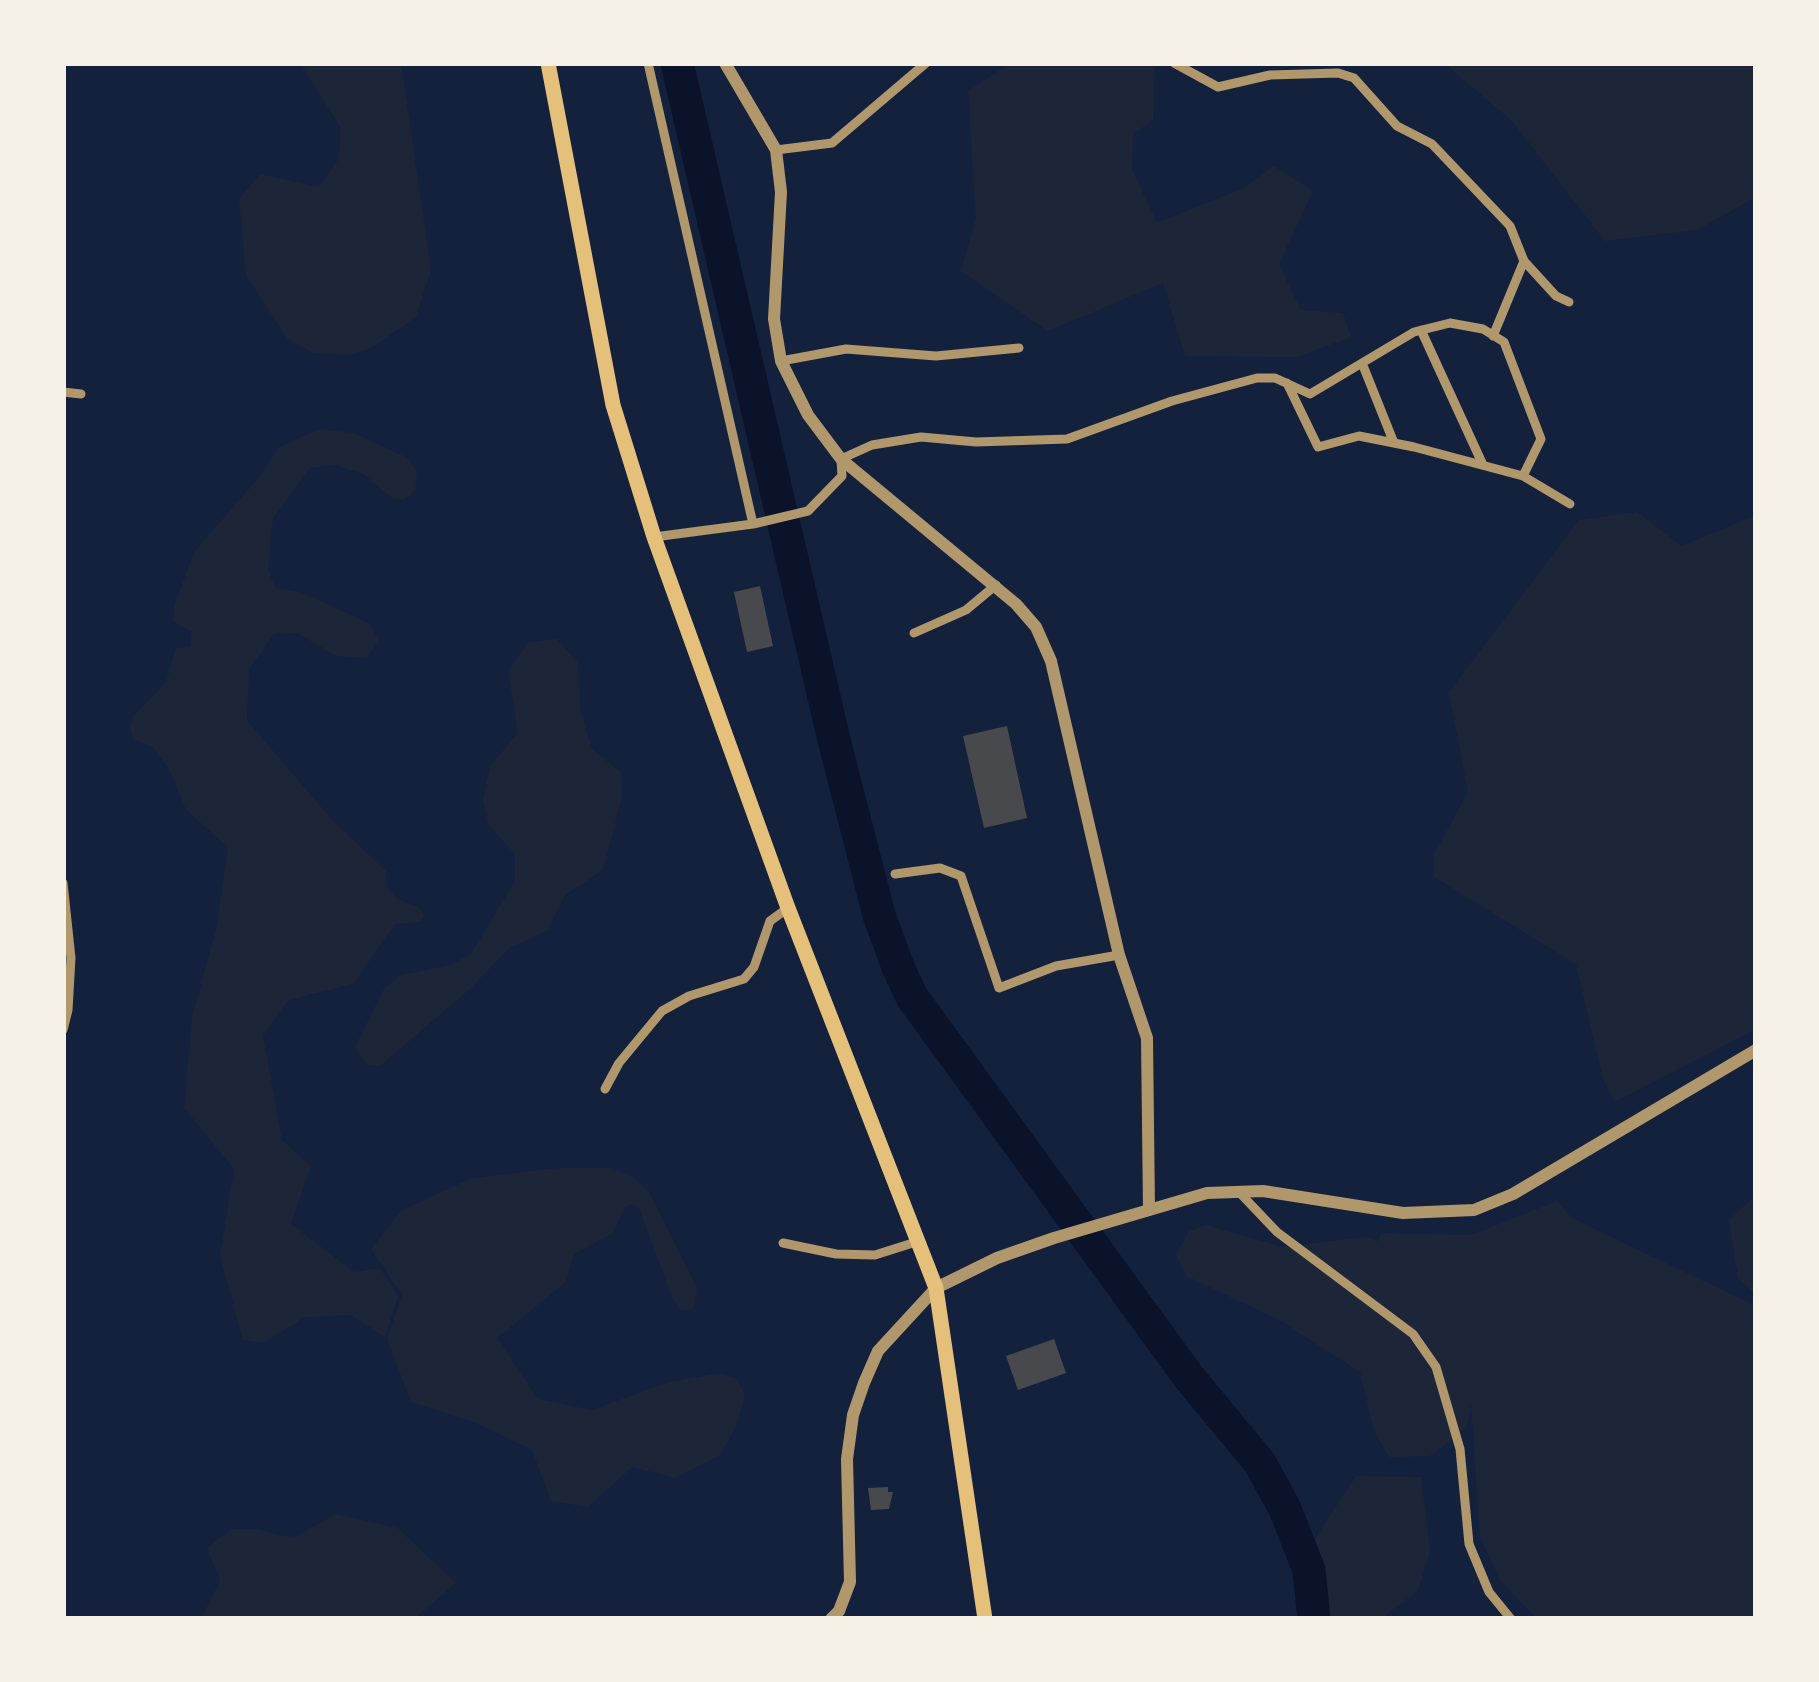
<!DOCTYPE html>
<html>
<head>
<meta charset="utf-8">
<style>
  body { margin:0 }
  #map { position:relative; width:1819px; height:1682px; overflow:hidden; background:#14213d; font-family:Helvetica,sans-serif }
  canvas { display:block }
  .frame { position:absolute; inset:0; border:66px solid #f6f1e7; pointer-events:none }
</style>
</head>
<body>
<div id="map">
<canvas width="1819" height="1682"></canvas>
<div class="frame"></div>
</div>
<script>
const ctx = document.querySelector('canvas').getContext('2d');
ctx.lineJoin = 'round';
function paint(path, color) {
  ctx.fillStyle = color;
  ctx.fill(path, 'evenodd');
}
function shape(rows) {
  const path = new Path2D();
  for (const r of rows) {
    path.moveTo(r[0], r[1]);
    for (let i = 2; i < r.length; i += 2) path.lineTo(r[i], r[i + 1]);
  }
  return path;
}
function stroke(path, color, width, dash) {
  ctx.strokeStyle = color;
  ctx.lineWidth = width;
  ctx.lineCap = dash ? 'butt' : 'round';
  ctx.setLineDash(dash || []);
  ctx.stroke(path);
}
const green = shape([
  [300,63,401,63,431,270,416,317,371,348,348,355,313,353,287,338,246,275,239,199,260,174,319,187,339,158,341,128],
  [1010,63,1155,63,1153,120,1133,134,1132,169,1157,223,1242,189,1274,166,1313,191,1279,264,1301,310,1343,313,1351,337,1298,357,1185,356,1163,283,1048,331,961,271,976,219,968,91],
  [1444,63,1756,63,1756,197,1697,230,1605,241,1512,121],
  [319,429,354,433,406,457,417,471,415,491,404,500,392,498,363,474,336,465,310,468,273,518,268,570,276,588,300,592,369,623,379,640,367,658,337,656,297,633,274,634,249,670,247,720,332,820,386,871,387,887,397,899,419,907,425,915,421,922,395,924,353,984,288,1000,263,1036,282,1140,311,1166,291,1224,354,1272,380,1268,398,1296,385,1337,351,1315,305,1317,263,1343,243,1340,220,1256,234,1169,184,1108,192,1017,217,926,228,847,186,810,170,771,153,747,133,739,130,727,133,716,166,682,176,648,190,647,192,631,173,622,174,607,194,552,260,476,278,448],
  [1637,512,1682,546,1756,515,1756,1029,1615,1102,1603,1079,1576,964,1434,877,1433,856,1468,792,1449,692,1579,520],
  [557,639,578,663,580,709,592,749,621,772,622,797,603,870,565,895,547,931,509,948,471,988,380,1066,367,1065,355,1047,384,989,401,975,451,965,471,954,515,881,515,854,489,825,483,801,490,766,518,733,508,670,529,642],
  [558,1168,613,1168,634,1178,649,1192,697,1288,695,1305,691,1310,681,1310,672,1297,639,1208,631,1204,625,1207,613,1233,574,1254,566,1282,497,1338,538,1399,592,1410,669,1382,721,1373,736,1379,745,1394,737,1425,720,1455,675,1478,632,1467,588,1507,551,1501,532,1450,474,1422,411,1402,387,1339,402,1295,371,1249,402,1210,472,1178],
  [1756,1195,1756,1295,1738,1278,1729,1220],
  [1557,1201,1572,1218,1756,1306,1756,1619,1537,1619,1500,1580,1480,1537,1471,1404,1467,1427,1430,1456,1389,1457,1374,1431,1360,1372,1279,1320,1186,1276,1176,1255,1189,1231,1206,1225,1282,1247,1366,1237,1378,1241,1381,1233,1471,1235],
  [1356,1476,1421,1477,1430,1551,1418,1591,1380,1619,1303,1619,1316,1537],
  [336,1514,398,1528,456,1583,414,1619,201,1619,220,1581,207,1548,232,1529,256,1529,293,1538]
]);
const river = shape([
  [677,63,834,740,879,915,898,967,912,997,1188,1376,1260,1463,1285,1509,1309,1570,1314,1619]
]);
const building = shape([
  [760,586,773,646,747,652,734,592],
  [1007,726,1027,818,984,828,963,736],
  [1054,1339,1066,1373,1018,1390,1006,1356],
  [888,1487,888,1492,893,1492,889,1509,871,1510,868,1488]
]);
const minor = shape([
  [648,63,753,524],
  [1174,63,1218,87,1270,75,1338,73,1354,78,1397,126,1432,144,1510,226,1524,261,1556,296,1569,302],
  [776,150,832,143,926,63],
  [1421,330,1483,465],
  [1493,336,1524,261],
  [781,361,846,349,936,356,1019,348],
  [1362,363,1394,443],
  [1287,383,1318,447,1359,436,1414,447,1523,476,1570,504],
  [63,392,81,394],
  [654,537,753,524,808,511,842,476,841,459,872,445,921,437,976,442,1067,439,1172,401,1257,378,1275,378,1310,394,1414,332,1450,323,1483,329,1504,342,1541,439,1523,476],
  [914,633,966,610,996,585],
  [895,874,940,868,961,876,999,988,1056,966,1119,955],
  [63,883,71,958,68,1010,63,1030],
  [605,1089,619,1063,662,1011,689,996,744,979,754,967,770,921,788,908],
  [1238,1191,1277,1232,1413,1334,1436,1367,1460,1449,1469,1544,1489,1592,1511,1619],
  [783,1243,836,1254,875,1255,916,1242]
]);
const tertiary = shape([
  [725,63,776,150,781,192,774,319,781,361,808,415,841,459,1016,604,1036,627,1051,661,1119,955,1147,1038,1149,1210],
  [831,1619,839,1611,850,1582,847,1459,853,1415,864,1383,878,1351,936,1288,997,1258,1054,1238,1207,1193,1263,1191,1403,1213,1474,1210,1513,1194,1756,1050]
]);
const primary = shape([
  [548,63,613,405,654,537,788,908,936,1288,985,1619]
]);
paint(green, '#1d2539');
stroke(river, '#0b132b', 33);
paint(building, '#48494c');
stroke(minor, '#b1986c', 9);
stroke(tertiary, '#b1986c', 12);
stroke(primary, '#e5c07b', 15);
</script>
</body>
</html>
